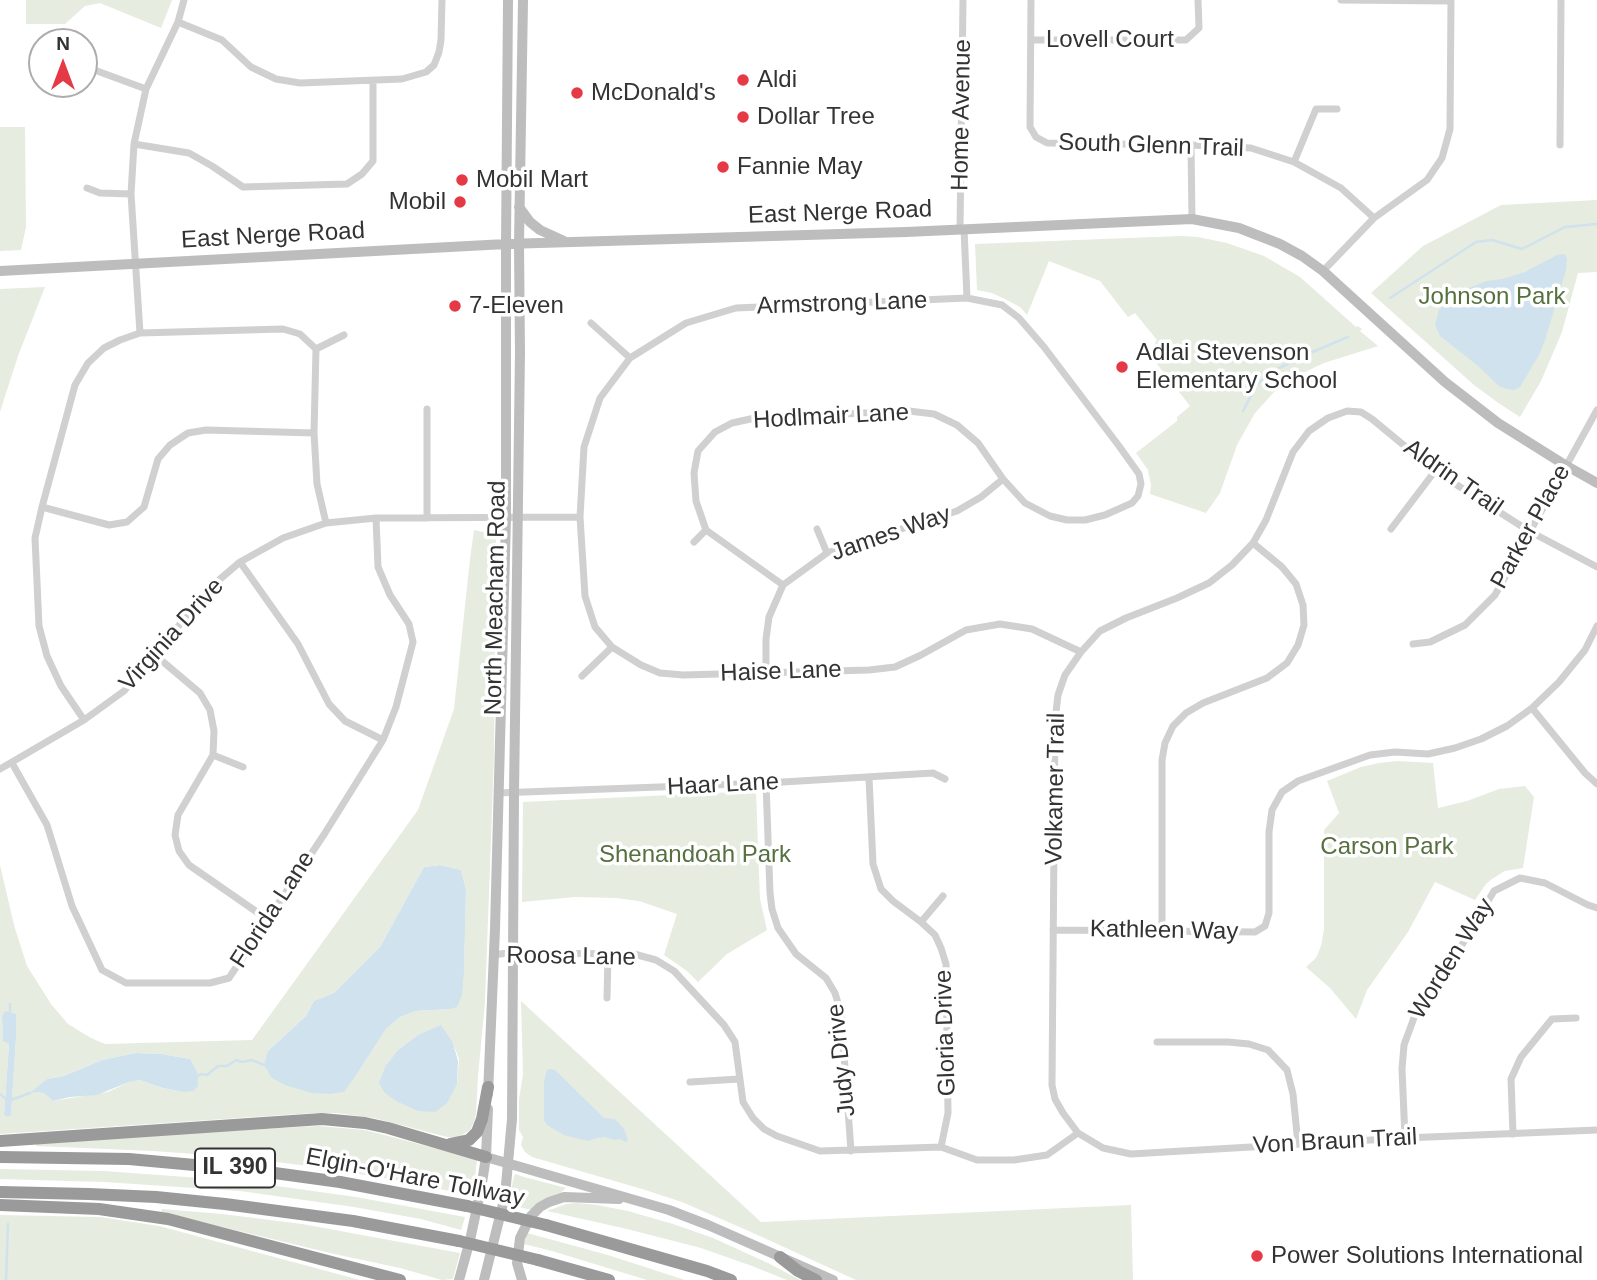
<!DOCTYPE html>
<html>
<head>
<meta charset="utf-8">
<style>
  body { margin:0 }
  #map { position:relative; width:1597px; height:1280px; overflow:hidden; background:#fff; font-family:Helvetica,sans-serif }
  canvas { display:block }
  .north { position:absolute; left:28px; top:28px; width:70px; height:70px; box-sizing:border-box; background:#fff; border:2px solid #adadad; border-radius:50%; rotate:0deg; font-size:19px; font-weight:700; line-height:28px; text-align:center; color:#333 }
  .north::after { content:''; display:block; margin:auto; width:24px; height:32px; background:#e63946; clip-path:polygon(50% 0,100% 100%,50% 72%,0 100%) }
</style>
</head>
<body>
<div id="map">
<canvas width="1597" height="1280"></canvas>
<div class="north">N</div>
</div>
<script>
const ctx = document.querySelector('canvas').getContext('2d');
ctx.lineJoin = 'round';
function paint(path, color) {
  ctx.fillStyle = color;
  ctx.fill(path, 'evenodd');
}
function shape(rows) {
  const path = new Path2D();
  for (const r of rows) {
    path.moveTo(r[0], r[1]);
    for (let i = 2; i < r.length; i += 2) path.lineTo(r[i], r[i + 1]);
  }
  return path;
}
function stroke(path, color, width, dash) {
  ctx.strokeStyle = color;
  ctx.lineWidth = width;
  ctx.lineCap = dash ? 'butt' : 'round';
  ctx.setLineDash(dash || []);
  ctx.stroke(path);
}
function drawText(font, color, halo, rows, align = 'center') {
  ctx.font = font + ' Helvetica,sans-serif';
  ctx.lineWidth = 7;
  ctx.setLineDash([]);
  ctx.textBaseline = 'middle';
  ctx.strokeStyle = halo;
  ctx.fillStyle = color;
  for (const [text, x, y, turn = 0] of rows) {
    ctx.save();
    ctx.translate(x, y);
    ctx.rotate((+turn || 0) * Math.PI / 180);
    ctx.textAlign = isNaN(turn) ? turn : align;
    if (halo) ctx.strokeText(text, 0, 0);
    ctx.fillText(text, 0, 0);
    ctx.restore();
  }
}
const green = shape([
  [26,0,172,0,161,28,100,3,85,6,65,24,26,24],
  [0,127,25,127,26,227,21,250,0,251],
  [1597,200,1597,272,1578,273,1562,332,1541,381,1520,417,1497,402,1474,385,1371,293,1423,246,1501,205],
  [1181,236,1198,237,1227,243,1264,256,1300,277,1356,327,1358,326,1362,329,1360,331,1378,346,1324,363,1303,373,1276,390,1255,413,1237,445,1220,493,1206,513,1150,494,1151,485,1148,470,1136,453,1177,421,1177,417,1190,406,1153,359,1155,343,1157,340,1135,313,1128,317,1100,281,1049,261,1027,315,1020,307,1007,300,992,293,977,290,975,244],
  [45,287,18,356,0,412,0,289],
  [474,530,496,535,494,756,485,1002,478,1076,476,1114,474,1122,470,1130,457,1138,447,1137,374,1118,336,1113,314,1113,0,1134,0,865,14,925,27,966,51,1004,68,1024,91,1038,105,1044,252,1040,418,810,454,709,470,559],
  [440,865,461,870,466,890,464,970,449,1009,416,1011,400,1017,386,1029,357,1074,343,1092,330,1094,268,1051,306,1016,314,1001,334,993,380,947,424,867],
  [2,1017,16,1038,11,1114,7,1117,4,1115,9,1044,3,1040],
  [418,1035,453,1043,459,1059,457,1084,386,1065,398,1050],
  [136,1053,162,1054,190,1059,183,1092,163,1088,140,1080,129,1082,108,1092,53,1101,45,1094,39,1092,39,1087,47,1079,64,1076,102,1060],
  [1397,761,1433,763,1438,808,1467,801,1499,789,1525,786,1534,797,1523,868,1505,871,1492,879,1486,884,1475,900,1435,882,1408,932,1367,990,1356,1019,1330,988,1306,967,1316,958,1321,946,1324,929,1324,830,1339,813,1327,781,1361,767,1379,763],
  [756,791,760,899,767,930,727,954,698,982,687,971,664,955,677,914,639,901,616,898,575,897,522,902,523,802],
  [521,1001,761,1222,1131,1205,1133,1280,856,1280,751,1232,682,1202,642,1189,532,1157,525,1152,521,1145,523,1137,519,1130,519,1099,523,1074],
  [318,1126,365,1130,477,1159,473,1196,407,1182,324,1168,237,1157,153,1151,36,1146,37,1143,134,1136],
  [0,1169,104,1171,241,1181,356,1197,465,1217,461,1230,421,1219,354,1207,240,1191,104,1182,0,1179],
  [515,1174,524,1177,566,1188,560,1193,548,1197,532,1210,509,1205,513,1180],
  [577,1203,597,1205,628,1211,673,1224,713,1238,770,1264,800,1280,787,1280,752,1266,701,1248,627,1229,547,1211,566,1204],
  [162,1209,222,1214,302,1224,460,1253,453,1279,442,1280,400,1268,330,1253,161,1212],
  [0,1215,100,1217,159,1226,360,1280,0,1280],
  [527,1233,608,1255,685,1280,647,1280,552,1251,524,1244]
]);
const water = shape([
  [1565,254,1567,259,1566,270,1545,340,1539,355,1520,387,1514,390,1507,389,1499,386,1477,365,1440,336,1435,325,1439,310,1448,301,1462,291,1486,281,1503,279,1525,272,1557,255],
  [440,865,461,870,466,890,464,971,462,995,457,1007,449,1009,416,1011,400,1017,386,1029,357,1074,344,1092,331,1094,312,1093,285,1085,272,1078,264,1065,268,1051,306,1016,314,1001,334,993,380,947,424,867],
  [5,1011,16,1014,16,1038,11,1115,7,1117,4,1115,9,1044,3,1041,2,1017],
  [441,1025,453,1043,458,1061,457,1084,447,1103,435,1112,418,1111,396,1101,385,1093,379,1083,386,1065,398,1050,418,1035],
  [136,1053,162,1054,190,1059,197,1072,198,1086,193,1091,183,1092,163,1088,140,1080,129,1082,97,1095,70,1097,53,1101,45,1094,39,1092,30,1093,47,1079,64,1076,102,1060],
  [551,1069,555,1070,604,1118,614,1119,617,1121,624,1129,628,1140,625,1142,620,1139,614,1140,605,1137,597,1138,588,1141,564,1135,547,1125,544,1120,544,1081,547,1070]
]);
const stream = shape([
  [1390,298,1476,242,1492,240,1522,249,1565,227,1597,224],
  [1243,411,1257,384,1279,368,1310,353,1348,337],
  [10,1004,10,1014],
  [197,1076,202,1074,207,1075,218,1066,227,1066,236,1060,242,1062,252,1060,264,1065],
  [0,1094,5,1098],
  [11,1100,30,1093],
  [6,1280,8,1224]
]);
const minor = shape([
  [1031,0,1030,127,1036,137,1047,143,1191,145,1251,148,1294,162,1341,188,1374,218],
  [1341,0,1451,1],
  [178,22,222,40,251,67,276,79,300,83,402,79,426,72,434,65,439,52,441,40,442,0],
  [1031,40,1186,40,1199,28,1198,0],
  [89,68,146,89],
  [134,144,189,153,212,166,243,187,347,184,362,174,373,161,373,81],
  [1191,145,1192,219],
  [1560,145,1561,0],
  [1294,162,1316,109,1337,109],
  [87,188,100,193,131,194],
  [960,229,963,0],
  [964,229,967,298],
  [1323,271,1374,218,1427,180,1442,158,1450,129,1451,0],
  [591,323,630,358],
  [140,333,131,194,134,144,146,89,178,22,184,0],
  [316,349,344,335],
  [427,409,427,518],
  [42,507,109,525,127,522,144,507,158,459,170,445,188,433,206,430,314,433],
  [817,529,827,553],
  [1391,529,1435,471],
  [694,542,706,530],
  [240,562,298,644,329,704,345,721,383,740],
  [1597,567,1529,531,1435,471,1372,419,1361,412,1347,411,1328,418,1309,431,1293,452,1266,520,1253,543,1232,565,1209,583,1177,598,1126,618,1100,631,1081,652,1065,675,1058,695,1055,721,1052,1085,1055,1099,1063,1113,1078,1133,1103,1148,1131,1154,1405,1138,1597,1130],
  [783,585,706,530,696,501,694,473,698,451,715,432,732,423,755,418,909,411,934,414,957,425,978,443,1003,479,1025,503,1050,516,1067,520,1085,520,1105,515,1132,503,1138,496,1141,484,1139,474,1119,446,1044,347,1019,318,1002,305,967,298,736,308,686,323,630,358,600,398,584,447,580,517,585,596,595,627,612,647,641,665,660,673,683,675,869,670,895,667,921,655,966,630,1000,624,1032,629,1081,652],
  [1413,644,1430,642,1465,625,1495,595,1597,410],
  [155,655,200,693,210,710,214,731,213,755,178,815,175,835,179,851,189,865,267,919],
  [766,671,766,639,769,617,783,585,827,553,957,511,981,497,1003,479],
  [582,676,612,647],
  [1532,708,1585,773,1597,784],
  [84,720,61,686,47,656,39,626,35,538,42,507,75,385,88,363,104,348,120,340,140,333,283,329,300,334,316,349,314,433,317,484,326,523],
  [213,755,243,767],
  [12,763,47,825,72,906,102,970,126,983,210,983,229,978,325,833,383,740,396,707,413,642,409,624,390,595,378,567,376,518],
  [0,769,84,720,124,691,212,586,240,562,283,538,326,523,376,518,580,517],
  [869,778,873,864,881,889,893,901,921,922,935,935,941,948,946,964,948,1113,941,1147],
  [766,783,770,893,772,909,778,928,796,954,826,978,835,993,841,1013,851,1151],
  [498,793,766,783,933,773,945,779],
  [921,922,943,896],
  [1053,930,1255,932,1265,926,1269,913,1269,832,1272,810,1282,792,1298,781,1370,755,1395,752,1428,754,1455,748,1481,739,1507,726,1532,708,1559,682,1585,650,1597,626],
  [1162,932,1162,760,1165,743,1173,726,1186,713,1203,703,1267,678,1287,663,1298,645,1304,625,1303,605,1296,584,1282,567,1253,543],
  [493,955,508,953,634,954,656,960,674,971,724,1025,735,1042,743,1102,753,1118,764,1129,777,1136,820,1151,941,1147,977,1160,1014,1160,1047,1155,1078,1133],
  [607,998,608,954],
  [1157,1042,1228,1042,1249,1044,1268,1050,1287,1070,1293,1094,1298,1144],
  [690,1082,739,1079],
  [1513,1134,1511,1079,1521,1057,1552,1019,1576,1018],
  [1405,1138,1402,1069,1404,1045,1415,1015,1456,955,1494,891,1520,878,1545,883,1588,905,1597,908]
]);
const secondary = shape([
  [519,207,530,222,540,230,564,241],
  [0,271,506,244,906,232,1192,219,1239,228,1280,244,1302,256,1323,271,1445,382,1498,423,1565,465,1597,483],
  [488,1094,495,929,506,518,506,244,508,0],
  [486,1157,669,1210,708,1225,833,1280],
  [459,1280,470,1240,481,1189,486,1157,488,1109],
  [484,1280,505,1196,512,1119,514,793,520,353,519,244,523,0],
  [522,1280,517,1263,520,1238,531,1216,540,1207,549,1202,564,1197,619,1199]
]);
const motorway = shape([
  [0,1141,322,1119,365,1123,388,1128,486,1157],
  [450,1144,469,1140,477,1132,482,1119,488,1087],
  [0,1157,129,1159,260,1171,340,1182,467,1206],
  [0,1192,89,1194,156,1197,225,1204,353,1221,459,1241],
  [0,1205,99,1209,168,1219,400,1280],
  [546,1225,707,1271,731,1280],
  [780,1257,798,1271,816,1280],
  [538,1260,609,1280]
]);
const motorwayBridge = shape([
  [467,1206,546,1225],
  [459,1241,538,1260]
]);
const markers = [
  [743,80,7,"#e63946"],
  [577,93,7,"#e63946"],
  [743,117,7,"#e63946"],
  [723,167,7,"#e63946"],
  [462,180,7,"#e63946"],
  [460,202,7,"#e63946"],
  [455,306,7,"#e63946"],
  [1122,367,7,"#e63946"],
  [1257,1256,7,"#e63946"]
];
const shields = [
  [235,1168,80]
];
const shieldNames = [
  ["IL 390",235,1168]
];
const streetNames = [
  ["Lovell Court",1110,40],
  ["Home Avenue",962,115,-89],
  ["South Glenn Trail",1151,146,2],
  ["East Nerge Road",840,213,-2],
  ["East Nerge Road",273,236,-3],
  ["Armstrong Lane",842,304,-2],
  ["Hodlmair Lane",831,417,-3],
  ["Aldrin Trail",1453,478,35],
  ["Parker Place",1531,527,-61],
  ["James Way",891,534,-19],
  ["North Meacham Road",496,598,-89],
  ["Virginia Drive",172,635,-48],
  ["Haise Lane",781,672,-2],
  ["Haar Lane",723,785,-3],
  ["Volkamer Trail",1056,789,-89],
  ["Florida Lane",273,910,-57],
  ["Kathleen Way",1164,931,1],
  ["Roosa Lane",571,957,1],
  ["Worden Way",1452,959,-58],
  ["Gloria Drive",946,1033,-92],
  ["Judy Drive",842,1060,-96],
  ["Von Braun Trail",1335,1142,-3],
  ["Elgin-O'Hare Tollway",415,1178,11]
];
const poiNames = [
  ["Aldi",757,80],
  ["McDonald's",591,93],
  ["Dollar Tree",757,117],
  ["Fannie May",737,167],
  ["Mobil Mart",476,180],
  ["Mobil",446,202,"right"],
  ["7-Eleven",469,306],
  ["Adlai Stevenson",1136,353],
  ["Elementary School",1136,381],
  ["Power Solutions International",1271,1256]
];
const parkNames = [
  ["Johnson Park",1492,297],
  ["Carson Park",1387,847],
  ["Shenandoah Park",695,855]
];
paint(green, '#e6ecdf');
paint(water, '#cfe2ee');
stroke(stream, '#cfe2ee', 2.5);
stroke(minor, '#d0d0d0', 7);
stroke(secondary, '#bdbdbd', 10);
stroke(motorway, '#9a9a9a', 12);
stroke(motorwayBridge, '#9a9a9a', 12);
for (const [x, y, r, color] of markers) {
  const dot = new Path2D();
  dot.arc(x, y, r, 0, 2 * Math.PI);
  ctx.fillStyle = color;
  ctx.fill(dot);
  stroke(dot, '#fff', 2.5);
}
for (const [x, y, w] of shields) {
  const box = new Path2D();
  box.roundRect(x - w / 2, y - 19.5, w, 39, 5);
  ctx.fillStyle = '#fff';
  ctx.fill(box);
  stroke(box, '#333', 2);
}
drawText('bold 23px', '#333', null, shieldNames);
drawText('24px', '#333', '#fff', streetNames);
drawText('24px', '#333', '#fff', poiNames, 'left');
drawText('24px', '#56703f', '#fff', parkNames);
</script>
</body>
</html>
